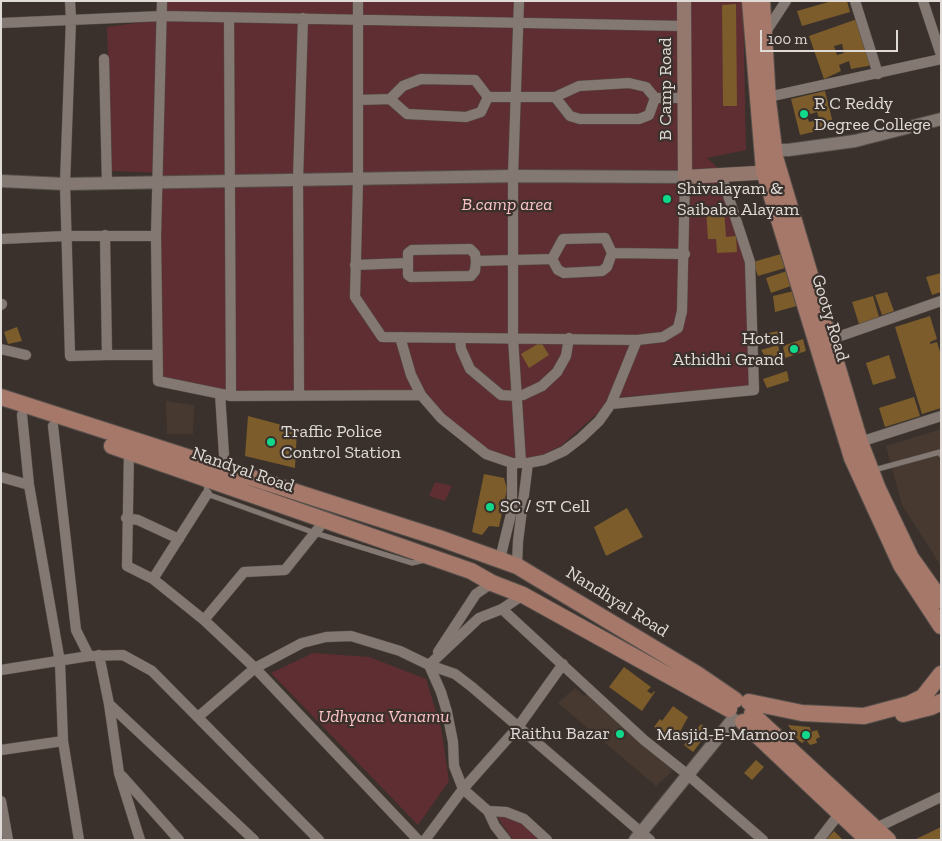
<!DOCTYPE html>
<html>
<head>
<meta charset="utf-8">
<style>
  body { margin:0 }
  #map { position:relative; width:942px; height:841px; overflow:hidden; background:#3a312c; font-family:"Zilla Slab",serif }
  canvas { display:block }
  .frame { position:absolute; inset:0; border:2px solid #e0dbd7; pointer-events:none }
  .scale { position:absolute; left:760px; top:30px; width:138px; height:22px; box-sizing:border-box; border:2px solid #e0dbd7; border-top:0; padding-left:6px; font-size:15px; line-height:18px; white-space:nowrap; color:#e0dbd7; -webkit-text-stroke:4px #3a312c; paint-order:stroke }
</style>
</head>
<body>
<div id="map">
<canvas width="942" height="841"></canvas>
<div class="frame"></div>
<div class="scale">100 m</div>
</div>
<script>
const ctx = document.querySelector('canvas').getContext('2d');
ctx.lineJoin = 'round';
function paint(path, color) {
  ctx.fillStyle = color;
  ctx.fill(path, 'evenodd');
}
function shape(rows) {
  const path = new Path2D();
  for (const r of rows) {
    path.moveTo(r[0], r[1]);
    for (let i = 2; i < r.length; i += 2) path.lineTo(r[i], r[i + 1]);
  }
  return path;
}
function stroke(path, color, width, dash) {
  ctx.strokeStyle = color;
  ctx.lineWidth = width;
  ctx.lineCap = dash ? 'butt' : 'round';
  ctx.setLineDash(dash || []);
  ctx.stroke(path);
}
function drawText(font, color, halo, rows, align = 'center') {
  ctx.font = font + ' "Zilla Slab",serif';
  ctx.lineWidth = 4.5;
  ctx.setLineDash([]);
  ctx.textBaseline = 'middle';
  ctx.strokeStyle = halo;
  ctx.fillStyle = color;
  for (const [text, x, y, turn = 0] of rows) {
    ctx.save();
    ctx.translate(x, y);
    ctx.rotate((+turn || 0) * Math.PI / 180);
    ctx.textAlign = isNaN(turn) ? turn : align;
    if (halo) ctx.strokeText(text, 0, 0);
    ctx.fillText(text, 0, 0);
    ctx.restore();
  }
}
const built = shape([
  [166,401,194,405,193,434,167,434],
  [941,429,941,566,902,505,886,446],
  [594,687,679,765,656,786,558,703,575,688,584,696]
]);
const green = shape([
  [165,1,743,1,746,150,707,158,719,169,749,263,750,387,608,398,601,410,562,445,538,457,516,459,485,449,457,429,425,391,229,392,161,378,160,173,112,171,107,27,165,19],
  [435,482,452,486,445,501,429,496],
  [313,653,369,657,426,679,441,728,449,781,418,825,271,673],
  [500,816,522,824,540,840,513,840,498,818]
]);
const building = shape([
  [832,1,847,1,850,12,802,26,797,11],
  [736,4,737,106,723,106,722,5],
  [857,19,873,65,851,69,849,61,839,65,841,71,824,79,809,36],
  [842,44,844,53,837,55,834,46],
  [825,91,834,127,800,135,791,99],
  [817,112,819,119,809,122,807,115],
  [724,208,726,237,736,236,737,252,717,253,716,239,708,239,706,209],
  [781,254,785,268,758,276,753,262],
  [787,271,791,286,771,293,766,278],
  [941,273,941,292,932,295,926,277],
  [794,291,797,306,775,312,773,296],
  [887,292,894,311,882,315,875,295],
  [873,296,879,317,859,324,852,302],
  [930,316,937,339,930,342,930,344,937,342,941,355,941,408,922,414,895,327],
  [17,327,22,341,8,344,4,332],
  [778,331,778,342,765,345,760,335],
  [803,339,806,351,785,358,783,346],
  [541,342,549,355,529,368,521,354],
  [778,345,781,358,763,363,760,356,764,355,761,350],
  [889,355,896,378,873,385,866,363],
  [787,371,789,381,767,388,763,379],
  [914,397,920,416,885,427,879,408],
  [248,416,297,429,295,468,245,456],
  [484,474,504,478,507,489,499,527,489,526,482,535,472,532],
  [627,508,643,537,606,556,594,527],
  [624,667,651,687,647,691,652,694,654,691,655,692,642,711,609,687],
  [673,706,688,717,675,741,654,727,660,719,662,721],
  [701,724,709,731,693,752,684,745],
  [788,725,810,727,811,732,817,730,820,737,816,739,817,743,810,745,806,740,802,743,799,741],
  [756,760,764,767,752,780,744,773],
  [941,827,941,840,914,840],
  [834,831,843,840,826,840]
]);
const service = shape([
  [874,470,940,452,941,455],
  [206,482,207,494,315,533,412,563,425,560]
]);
const minor = shape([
  [70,1,71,19,65,184,70,356,107,355],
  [162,1,156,236,158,381,231,396,421,395],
  [358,1,358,179,355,297,382,337,637,340,663,337,678,328,682,311,685,177],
  [519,1,513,176,513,338,521,463],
  [855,1,878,74],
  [923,1,941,55],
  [229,18,231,396],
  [1,23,162,16,684,26],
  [765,33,786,1],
  [104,59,107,183],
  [488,97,555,97,579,86,629,83,646,87,655,98],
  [555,97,570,116,580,119,639,119,649,115,655,98],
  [768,97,941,59],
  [655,98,684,98],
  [390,99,407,114,466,117,481,112,488,97],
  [358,100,390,99,403,86,421,79,475,80,488,97],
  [105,235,107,355,157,355],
  [605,238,612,253,607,267,602,271,564,273,558,270,552,259,563,239,605,238],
  [1,239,66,236,156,236],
  [470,249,475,254,476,261,475,271,471,276,411,277,408,275,408,253,412,250,470,249],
  [612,253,685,254],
  [476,261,552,259],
  [355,265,407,263],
  [1,305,2,304],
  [400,337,411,375,421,395,441,418,486,454,512,463,528,463,544,460,564,451,581,438,599,421,611,404,637,340],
  [460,338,461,349,470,369,501,395,516,396,523,395,542,386,557,372,566,356,569,338],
  [829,340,941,301],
  [1,349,26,355],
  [220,394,225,470],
  [299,394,298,180,303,18],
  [611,404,754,390,750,262,721,174],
  [22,415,29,485,60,662,63,741,79,840],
  [53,426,76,630,89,656],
  [860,442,941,416],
  [129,451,127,566,153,579,204,620,255,668,418,840],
  [1,477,29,485],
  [126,518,138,520,179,539],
  [500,559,512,510,512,463],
  [517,566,518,541,528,463],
  [153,579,207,494],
  [502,609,644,740,688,775,763,840],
  [204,620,244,572,285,570,325,520],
  [438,652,476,594,492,583],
  [99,655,109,704,119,773,140,840],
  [429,665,455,674,472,687,650,840],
  [429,665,479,618,502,609,523,595],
  [1,670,89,656,123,655,152,671,319,840],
  [109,704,254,840],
  [198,717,255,668,302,643,326,637,351,636,400,651,429,665,441,692,447,712,453,742,454,766,463,789,488,811,495,826,506,840],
  [1,750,63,741],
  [122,776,179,840],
  [1,801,8,840],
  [488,811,506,812,524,819,547,840],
  [876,828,941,797],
  [425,840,463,789,518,727,563,664],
  [819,840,839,814]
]);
const tertiary = shape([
  [767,150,788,150,855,141,941,119],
  [1,181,65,184,513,176,685,177],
  [635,840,733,719]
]);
const secondary = shape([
  [684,1,685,177,774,172]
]);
const primary = shape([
  [750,1,764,171,852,458,901,565,941,626],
  [762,1,768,101,775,157,833,352,860,442,878,489,911,558,941,600],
  [1,397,439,538,517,566,697,674,735,700],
  [112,446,471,571,492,583,523,595,729,709],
  [749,702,802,713,864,716,909,704,923,697,941,674],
  [752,714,888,840],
  [903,714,931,707,941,702],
  [743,722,868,840]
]);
const markers = [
  [804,114,5,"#10d98a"],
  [667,199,5,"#10d98a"],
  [794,349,5,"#10d98a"],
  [271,442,5,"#10d98a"],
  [490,507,5,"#10d98a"],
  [620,734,5,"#10d98a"],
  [806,735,5,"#10d98a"]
];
const streetNames = [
  ["B Camp Road",666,89,-90],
  ["Gooty Road",830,318,73],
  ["Nandyal Road",243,470,19],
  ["Nandhyal Road",617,602,32]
];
const poiNames = [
  ["R C Reddy",814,104],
  ["Degree College",814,125],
  ["Shivalayam &",677,189],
  ["Saibaba Alayam",677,210],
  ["Hotel",784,339,"right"],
  ["Athidhi Grand",784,360,"right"],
  ["Traffic Police",281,432],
  ["Control Station",281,453],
  ["SC / ST Cell",500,507],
  ["Raithu Bazar",610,734,"right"],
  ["Masjid-E-Mamoor",796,735,"right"]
];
const parkNames = [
  ["B.camp area",507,205],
  ["Udhyana Vanamu",384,717]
];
paint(built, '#47392f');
paint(green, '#5f2e32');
paint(building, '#7b5c2a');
stroke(service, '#564f4b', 6);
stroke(minor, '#564f4b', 11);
stroke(tertiary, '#564f4b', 14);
stroke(secondary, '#564f4b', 15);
stroke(primary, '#564f4b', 18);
stroke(service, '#837972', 5);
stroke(minor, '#837972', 10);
stroke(tertiary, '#837972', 12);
stroke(secondary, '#94786e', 14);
stroke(primary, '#a67869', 16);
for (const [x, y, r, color] of markers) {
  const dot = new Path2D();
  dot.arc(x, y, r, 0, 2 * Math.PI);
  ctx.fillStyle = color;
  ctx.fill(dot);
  stroke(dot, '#3a312c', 2);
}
drawText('18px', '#e0dbd7', '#3a312c', streetNames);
drawText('18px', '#e0dbd7', '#3a312c', poiNames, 'left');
drawText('italic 18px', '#fcc3c5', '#3a312c', parkNames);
</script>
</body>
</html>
